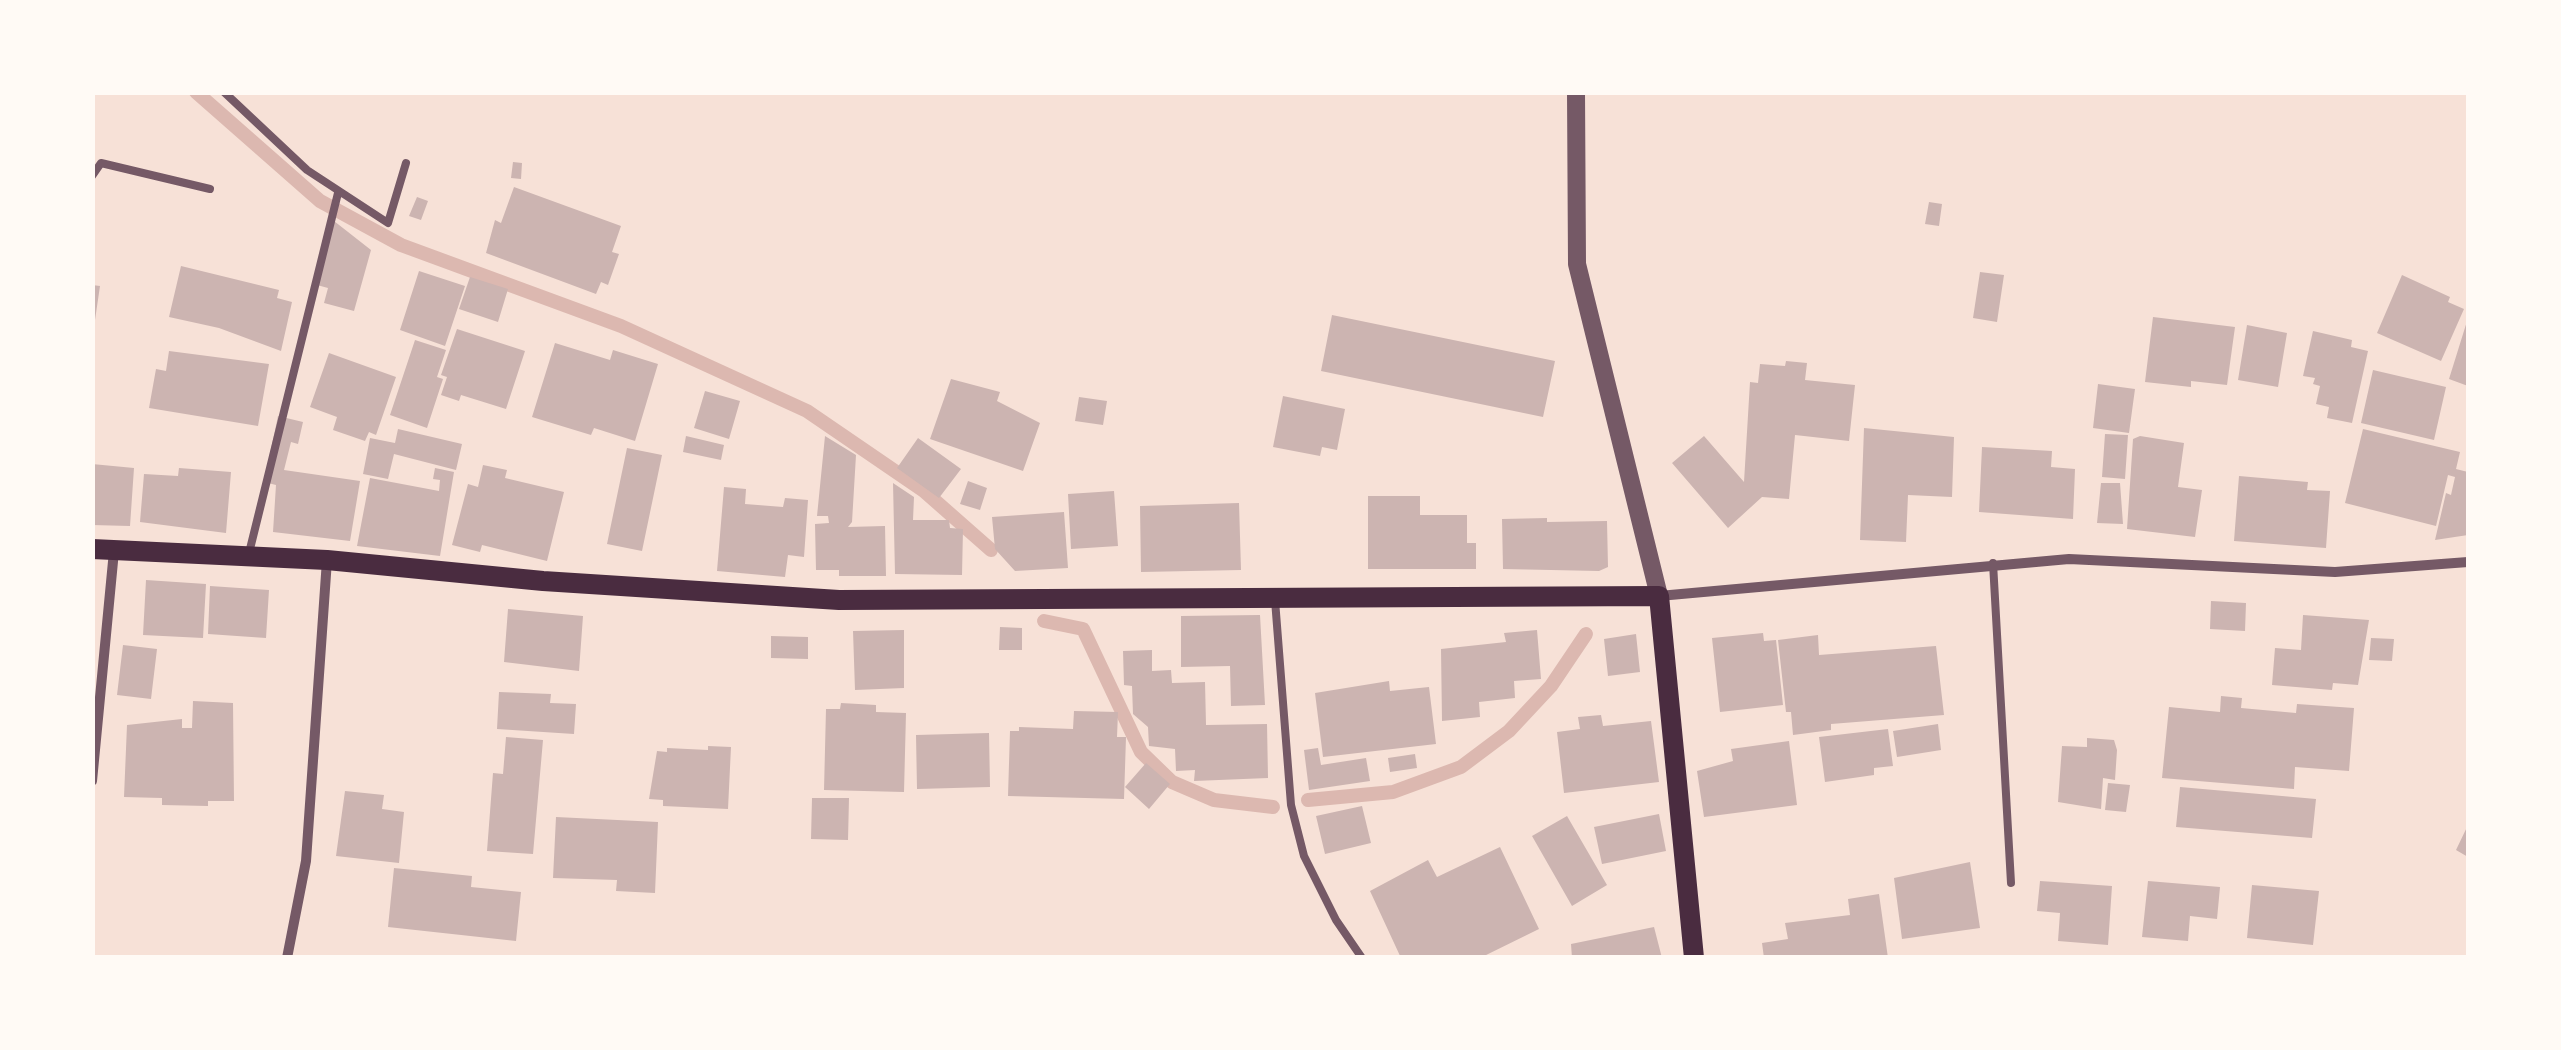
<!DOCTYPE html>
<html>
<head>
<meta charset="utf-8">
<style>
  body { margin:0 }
  #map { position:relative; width:2561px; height:1050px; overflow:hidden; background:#f7e1d7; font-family:Overpass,sans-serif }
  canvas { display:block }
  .frame { position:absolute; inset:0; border:95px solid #fffaf5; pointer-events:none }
</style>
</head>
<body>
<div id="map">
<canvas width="2561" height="1050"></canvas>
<div class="frame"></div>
</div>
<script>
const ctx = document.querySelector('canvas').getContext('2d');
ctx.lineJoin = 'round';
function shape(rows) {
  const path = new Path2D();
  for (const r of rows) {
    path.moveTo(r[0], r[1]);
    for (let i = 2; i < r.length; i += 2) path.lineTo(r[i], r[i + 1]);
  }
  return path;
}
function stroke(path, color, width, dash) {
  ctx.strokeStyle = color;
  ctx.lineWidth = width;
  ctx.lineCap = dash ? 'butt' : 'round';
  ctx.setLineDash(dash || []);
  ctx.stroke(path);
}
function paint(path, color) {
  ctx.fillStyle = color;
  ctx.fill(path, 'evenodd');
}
const stream = shape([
  [196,92,320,201,401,245,621,326,807,411,924,491,991,550],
  [1044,621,1083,629,1141,752,1172,782,1214,800,1273,807],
  [1308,800,1393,792,1461,767,1509,731,1551,686,1586,634]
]);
const building = shape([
  [513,162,522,163,521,179,511,178],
  [514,187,621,226,612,252,619,254,608,285,601,282,596,294,486,253,495,220,501,223],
  [417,197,428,201,421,220,409,216],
  [1929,202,1942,204,1939,226,1925,224],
  [334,221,371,250,354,311,324,303,328,288,317,285],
  [181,266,279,290,277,298,292,302,281,351,219,328,169,317],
  [419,271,465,286,445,346,400,330],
  [1980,272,2004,275,1997,322,1973,318],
  [2402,275,2450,297,2448,302,2464,309,2441,361,2377,333],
  [470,277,508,289,498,322,459,309],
  [92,285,100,286,95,320,92,320],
  [1332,315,1555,361,1543,417,1321,371],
  [2153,317,2235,327,2227,385,2191,381,2191,387,2145,382],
  [2468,318,2468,386,2449,379],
  [2247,325,2287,333,2278,387,2238,380],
  [457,329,525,351,506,409,461,395,459,401,441,395,447,377,441,375],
  [2313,331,2352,340,2351,347,2368,351,2352,423,2327,418,2329,407,2316,404,2320,386,2313,384,2315,378,2303,376],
  [415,340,446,350,437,377,443,379,427,428,390,415],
  [555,343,610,360,613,350,658,364,635,441,594,428,591,435,532,417],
  [169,351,269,364,258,426,149,408,156,369,166,371],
  [329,353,396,377,376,435,369,432,365,441,333,430,337,417,310,407],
  [1786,361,1807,363,1805,380,1855,385,1849,441,1795,435,1789,499,1762,497,1728,528,1672,463,1704,436,1744,482,1750,382,1758,383,1760,364,1785,366],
  [2373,370,2446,387,2434,440,2361,423],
  [951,379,1000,392,997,401,1040,423,1023,471,930,439],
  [2098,384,2135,389,2129,433,2093,428],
  [705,391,740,401,729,439,694,428],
  [1283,396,1345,409,1337,450,1322,447,1320,456,1273,447],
  [1079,397,1107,401,1103,425,1075,421],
  [278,416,303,422,298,444,291,442,284,470,360,481,350,541,273,532,276,485,264,482],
  [1864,428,1954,437,1952,497,1908,495,1906,542,1860,540],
  [398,429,462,444,456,470,394,454,388,479,363,474,370,438,395,443],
  [2363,429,2460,452,2456,469,2468,472,2468,535,2435,540,2446,493,2451,495,2455,477,2448,475,2436,526,2345,503],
  [2105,434,2128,435,2125,479,2102,477],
  [686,436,724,445,721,460,683,452],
  [825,436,856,455,852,522,848,527,885,526,886,576,839,576,839,570,816,570,815,524,829,523,828,516,817,516],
  [2140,436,2184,443,2178,487,2202,490,2195,537,2127,529,2133,439],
  [918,438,961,469,939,498,897,468],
  [1982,447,2052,451,2051,467,2075,469,2073,519,1979,512],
  [627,448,662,455,642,551,607,544],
  [92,464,134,468,130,526,92,525],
  [483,465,507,470,505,478,564,492,547,561,482,545,480,552,452,545,468,484,478,487],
  [179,468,231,472,226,533,140,522,144,474,178,476],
  [435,468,454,472,440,556,357,546,370,478,439,491,440,480,433,479],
  [2239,476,2308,482,2307,490,2330,491,2326,548,2234,541],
  [968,481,987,488,980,510,960,504],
  [893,483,914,497,913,520,949,520,950,528,963,529,962,575,895,574],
  [2101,483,2120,483,2123,524,2097,523],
  [724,487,746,489,745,504,783,507,785,498,808,500,804,557,788,555,785,577,717,571],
  [1114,491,1118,546,1071,549,1068,494],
  [1368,496,1420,496,1420,515,1467,515,1467,543,1476,543,1476,569,1368,569],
  [1239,503,1241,570,1141,572,1140,506],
  [1064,512,1068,568,1015,571,995,549,992,517],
  [1547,518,1547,522,1607,521,1608,567,1599,571,1503,569,1502,519],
  [146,580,206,584,203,638,143,635],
  [210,586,269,590,266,638,208,634],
  [2211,601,2246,603,2245,631,2210,629],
  [508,609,583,616,579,671,504,662],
  [1260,615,1265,705,1231,706,1230,666,1181,667,1181,616],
  [2303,615,2369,620,2358,685,2333,683,2332,690,2272,685,2275,648,2301,650],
  [1000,627,1022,628,1022,650,999,650],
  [904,630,904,688,855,690,853,631],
  [1537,630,1541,679,1514,681,1515,698,1479,702,1480,717,1442,721,1441,649,1506,642,1504,633],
  [1763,633,1764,641,1776,640,1783,705,1720,712,1712,638],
  [1636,634,1640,672,1608,676,1604,639],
  [1818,635,1819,655,1936,646,1944,715,1831,724,1831,730,1793,735,1791,712,1786,712,1778,640],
  [771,636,808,637,808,659,771,658],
  [2371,638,2394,639,2392,661,2369,660],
  [123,645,157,649,151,699,117,695],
  [1152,650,1152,671,1171,670,1172,683,1205,682,1206,725,1267,724,1268,778,1194,781,1195,770,1176,771,1175,749,1149,746,1148,727,1133,714,1132,686,1124,685,1123,651],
  [1389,681,1390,691,1429,687,1436,744,1323,757,1315,693],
  [499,692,551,694,550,703,576,704,574,734,497,729],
  [2221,696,2242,698,2241,708,2296,713,2297,704,2354,708,2349,771,2295,767,2294,789,2162,778,2169,707,2220,712],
  [193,701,233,703,234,801,208,801,208,806,162,805,162,798,124,797,127,725,182,719,182,728,192,728],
  [841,703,876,705,876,712,906,713,904,792,824,790,826,709,840,709],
  [1074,711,1118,712,1117,737,1126,737,1124,799,1008,796,1010,731,1019,731,1019,727,1073,729],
  [1601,715,1603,726,1651,721,1659,782,1564,793,1557,732,1580,729,1578,717],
  [1938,724,1941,750,1897,757,1893,731],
  [1888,729,1893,766,1874,768,1874,775,1825,782,1819,737],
  [989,733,990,787,917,789,916,735],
  [506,737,543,740,533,854,487,851,493,773,503,774],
  [2087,738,2114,740,2117,750,2115,780,2103,778,2101,809,2058,802,2062,746,2087,747],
  [1789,741,1797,805,1704,817,1697,771,1733,761,1731,749],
  [708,746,731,747,728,809,663,806,663,800,649,799,657,751,667,752,667,748,708,750],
  [1318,748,1321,765,1366,758,1370,781,1309,790,1304,750],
  [1415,754,1417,768,1390,772,1388,758],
  [1146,763,1170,784,1149,809,1125,787],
  [2108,783,2130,785,2126,812,2105,810],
  [2180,787,2316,799,2312,838,2176,827],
  [345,791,384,795,382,809,404,812,399,863,336,856],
  [812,798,849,798,848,840,811,839],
  [1362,806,1371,843,1325,854,1316,816],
  [1659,814,1666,851,1602,864,1594,827],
  [1567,816,1607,885,1572,906,1532,836],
  [556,817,658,822,655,893,616,891,617,880,553,878],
  [2468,825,2468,857,2456,850],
  [1500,847,1539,929,1480,958,1401,958,1370,891,1428,860,1437,877],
  [1970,862,1980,928,1902,939,1894,878],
  [394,868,472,876,471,887,521,892,516,941,388,927],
  [2040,881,2112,886,2108,945,2058,941,2060,913,2037,911],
  [2148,881,2220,887,2217,919,2190,916,2188,941,2142,937],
  [2252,885,2319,891,2313,945,2247,938],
  [1879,894,1888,958,1764,958,1762,943,1788,939,1785,923,1850,915,1848,899],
  [1654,927,1662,958,1572,958,1571,944]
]);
const service = shape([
  [224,92,307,170,388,223,406,163],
  [92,176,101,163,210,189],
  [249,553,338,193],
  [1993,563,2011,883],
  [1275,600,1291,805,1304,856,1336,920,1362,958]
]);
const minor = shape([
  [1659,596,2069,559,2335,572,2468,562],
  [92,781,114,551],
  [287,958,306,861,327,560]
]);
const tertiary = shape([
  [1576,92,1577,264,1659,596]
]);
const secondary = shape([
  [92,549,327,560,543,581,839,600,1659,596,1694,958]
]);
stroke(stream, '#dcb8b0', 14);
paint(building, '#ccb4b1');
stroke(service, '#755966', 8);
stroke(minor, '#755966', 10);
stroke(tertiary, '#755966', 18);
stroke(secondary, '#4a2c40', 20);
</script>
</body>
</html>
